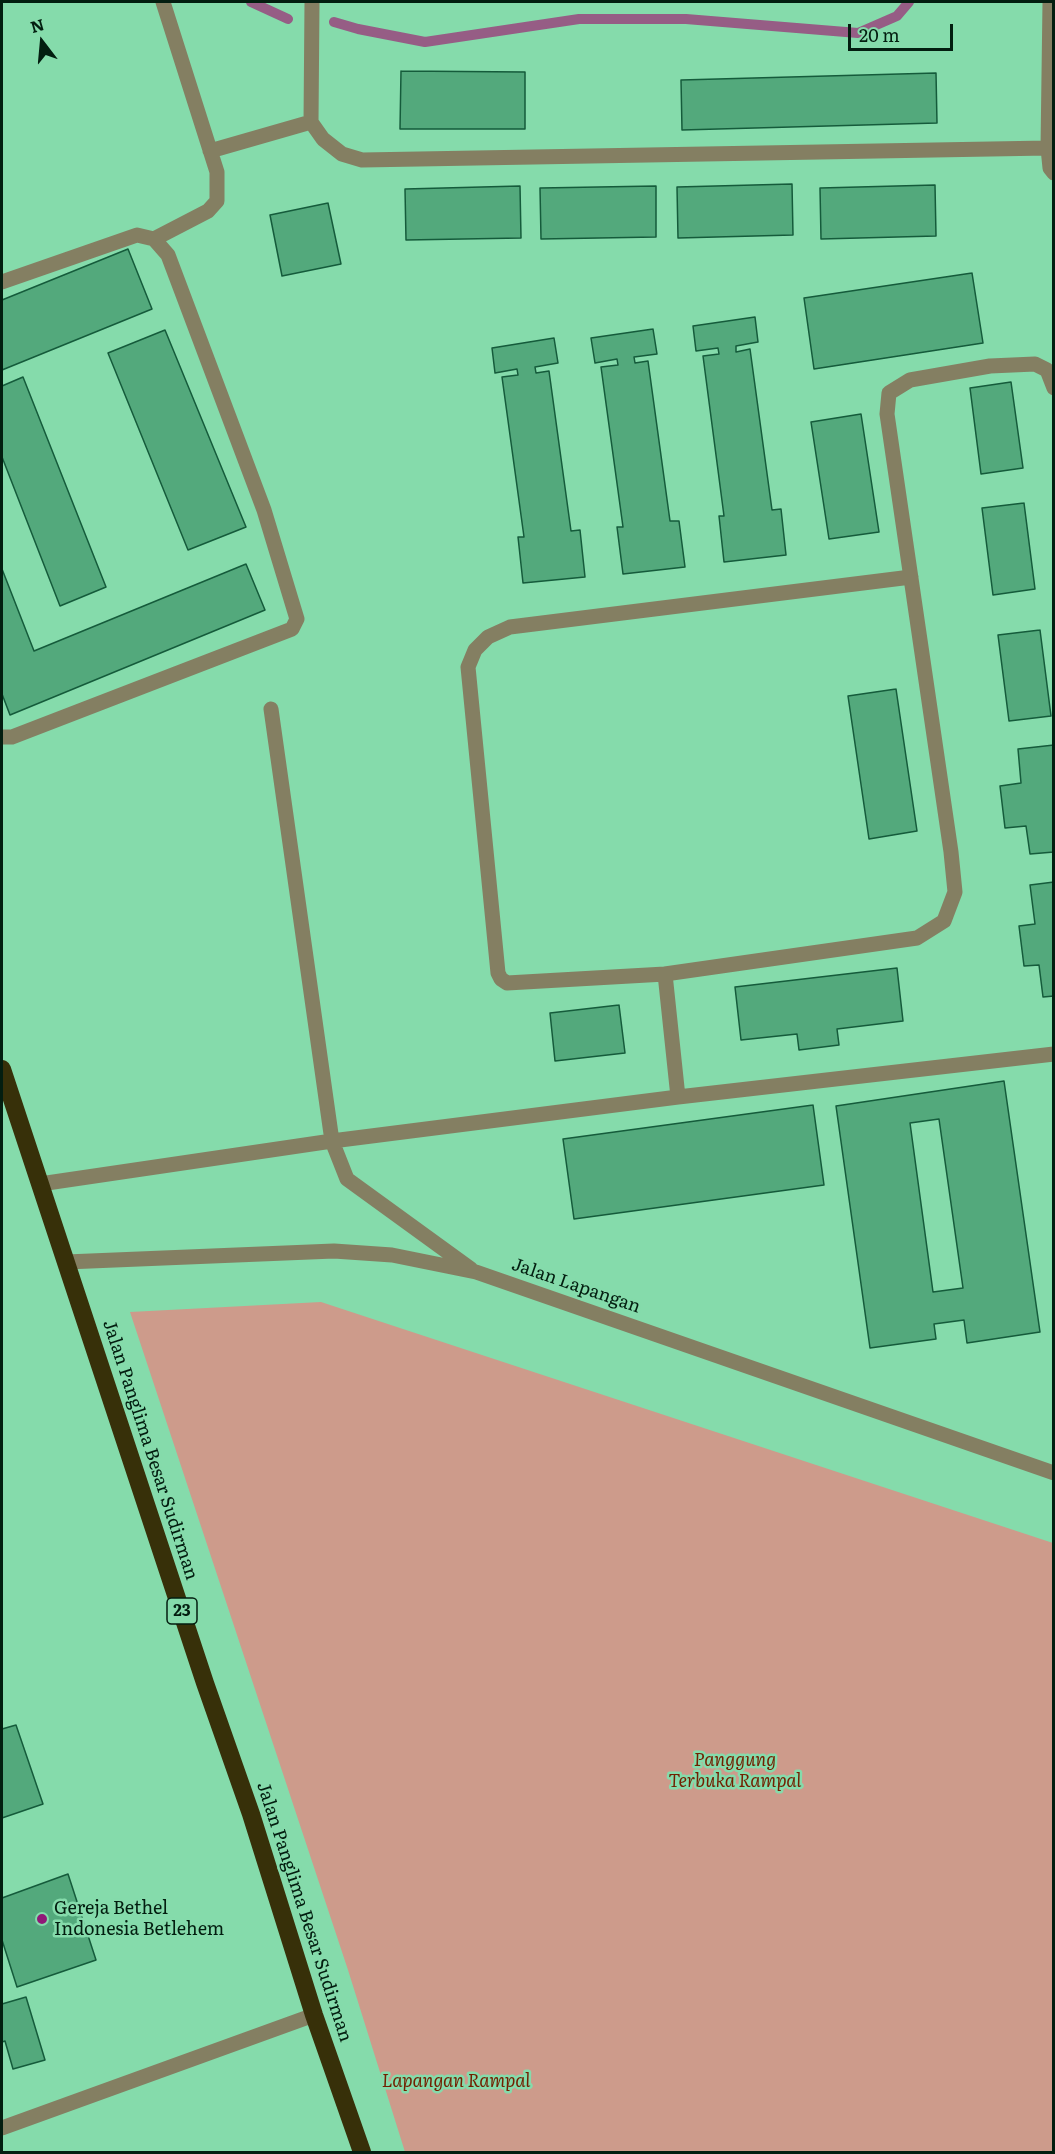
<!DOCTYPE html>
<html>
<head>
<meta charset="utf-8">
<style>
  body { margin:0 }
  #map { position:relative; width:1055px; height:2154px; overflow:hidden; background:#85dbab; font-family:Literata,serif }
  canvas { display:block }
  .frame { position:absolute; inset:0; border:3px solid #031e10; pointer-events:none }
  .north { position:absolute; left:12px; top:12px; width:60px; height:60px; -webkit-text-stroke:4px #85dbab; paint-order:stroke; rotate:344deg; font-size:16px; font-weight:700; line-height:24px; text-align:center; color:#031e10 }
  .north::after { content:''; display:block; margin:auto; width:21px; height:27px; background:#031e10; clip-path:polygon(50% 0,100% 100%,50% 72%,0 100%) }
  .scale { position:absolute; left:848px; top:24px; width:105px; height:27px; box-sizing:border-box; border:3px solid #031e10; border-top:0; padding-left:8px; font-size:18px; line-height:21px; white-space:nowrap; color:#031e10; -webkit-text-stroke:4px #85dbab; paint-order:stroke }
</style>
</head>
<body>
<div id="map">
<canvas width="1055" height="2154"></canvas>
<div class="frame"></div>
<div class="north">N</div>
<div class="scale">20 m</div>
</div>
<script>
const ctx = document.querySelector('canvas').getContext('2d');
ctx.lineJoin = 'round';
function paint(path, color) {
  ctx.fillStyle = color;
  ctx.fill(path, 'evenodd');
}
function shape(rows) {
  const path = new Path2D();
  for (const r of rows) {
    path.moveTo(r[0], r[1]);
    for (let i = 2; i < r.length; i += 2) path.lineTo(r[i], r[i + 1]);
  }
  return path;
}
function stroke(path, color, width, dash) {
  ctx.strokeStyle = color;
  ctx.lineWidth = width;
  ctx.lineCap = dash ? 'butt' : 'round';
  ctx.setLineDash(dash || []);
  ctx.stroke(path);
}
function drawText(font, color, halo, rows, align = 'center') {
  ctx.font = font + ' Literata,serif';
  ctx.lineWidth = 5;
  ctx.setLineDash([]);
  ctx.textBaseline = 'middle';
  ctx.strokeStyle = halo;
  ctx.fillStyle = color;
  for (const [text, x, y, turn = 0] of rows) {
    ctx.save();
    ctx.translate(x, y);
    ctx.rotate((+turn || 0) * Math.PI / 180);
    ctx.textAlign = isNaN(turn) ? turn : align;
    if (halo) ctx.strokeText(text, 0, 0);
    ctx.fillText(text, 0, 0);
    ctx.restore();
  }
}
const green = shape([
  [321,1302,1053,1543,1053,2152,405,2152,348,1970,130,1312]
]);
const stream = shape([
  [251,2,288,19],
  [334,22,358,29,425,42,579,19,686,19,858,33,897,16,909,2]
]);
const building = shape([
  [401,71,525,72,525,129,400,129,401,71],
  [936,73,937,123,682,130,681,80,936,73],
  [792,184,793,235,678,238,677,187,792,184],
  [935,185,936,236,821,239,820,188,935,185],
  [520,186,521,238,406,240,405,189,520,186],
  [656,186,656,237,541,239,540,188,656,186],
  [328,203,341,264,282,276,270,215,328,203],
  [128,249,152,309,2,370,2,300,128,249],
  [972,273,983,343,814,369,804,298,972,273],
  [755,317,758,342,736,346,736,352,750,349,772,510,781,509,786,555,724,562,719,516,724,516,703,356,719,354,718,348,696,351,693,326,755,317],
  [653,329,657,354,634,357,635,363,648,361,670,521,679,521,685,567,623,574,617,527,623,527,601,367,618,365,617,359,595,363,591,338,653,329],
  [165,330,246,527,188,550,108,353,165,330],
  [554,338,558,363,535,367,536,373,549,371,571,531,580,530,585,577,523,583,518,537,524,537,502,377,518,375,517,369,495,373,492,348,554,338],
  [23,377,106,587,60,606,2,457,2,386,23,377],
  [1011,382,1023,468,981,474,970,388,1011,382],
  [861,414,879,532,829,539,811,422,861,414],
  [1024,503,1035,589,993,595,982,508,1024,503],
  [246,564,265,610,10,715,2,694,2,569,34,651,246,564],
  [1040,630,1051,716,1009,721,998,635,1040,630],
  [896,689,917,831,869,839,848,696,896,689],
  [1054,745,1054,852,1030,854,1026,826,1005,828,1000,786,1021,783,1018,749,1054,745],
  [1054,882,1054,996,1043,997,1039,965,1024,966,1019,926,1035,924,1030,885,1054,882],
  [897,968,903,1021,837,1029,839,1045,799,1050,797,1034,741,1040,735,987,897,968],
  [619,1005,625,1053,555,1061,550,1013,619,1005],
  [1004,1081,1040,1332,967,1343,964,1320,934,1324,936,1339,870,1348,836,1106,1004,1081],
  [939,1119,963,1288,933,1292,910,1123,939,1119],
  [813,1105,824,1185,574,1219,563,1139,813,1105],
  [16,1725,43,1804,2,1818,2,1729,16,1725],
  [68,1874,96,1960,17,1987,2,1940,2,1898,68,1874],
  [26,1997,45,2060,13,2069,5,2041,2,2042,2,2004,26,1997]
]);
const minor = shape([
  [312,2,311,122,323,139,342,154,362,160,1048,148],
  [1050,2,1048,148,1050,168,1054,173],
  [210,151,311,122],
  [154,239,208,211,217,201,217,172,163,2],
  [2,282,137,235,154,239,168,255,264,510,297,619,292,629,12,737,2,737],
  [271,709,332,1141,347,1179,471,1269],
  [665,974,507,983,501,979,498,973,468,667,475,650,488,637,510,627,911,577],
  [678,1097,665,974,917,938,944,921,955,892,951,852,887,414,889,393,910,380,990,366,1035,364,1047,370,1054,388],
  [40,1184,332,1141,678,1097,1054,1054],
  [66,1262,334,1251,392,1255,476,1272,1054,1473],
  [2,2128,314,2015]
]);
const highway = shape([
  [2,1069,205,1683,251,1814,314,2015,362,2152]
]);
const markers = [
  [42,1919,6,"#901978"]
];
const shields = [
  [182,1611,30]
];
const shieldNames = [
  ["23",182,1611]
];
const streetNames = [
  ["Jalan Lapangan",576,1286,19],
  ["Jalan Panglima Besar Sudirman",150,1450,72],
  ["Jalan Panglima Besar Sudirman",304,1912,72]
];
const parkNames = [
  ["Panggung",735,1761],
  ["Terbuka Rampal",735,1782],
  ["Lapangan Rampal",456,2082]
];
const poiNames = [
  ["Gereja Bethel",54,1909],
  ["Indonesia Betlehem",54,1930]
];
paint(green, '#cd9b8b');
stroke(stream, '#965d85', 10);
paint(building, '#53a97c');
stroke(building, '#155b3b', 1.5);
stroke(minor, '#847f62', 15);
stroke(highway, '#373009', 18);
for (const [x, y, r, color] of markers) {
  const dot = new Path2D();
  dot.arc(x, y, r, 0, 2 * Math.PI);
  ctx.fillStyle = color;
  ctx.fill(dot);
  stroke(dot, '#85dbab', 2);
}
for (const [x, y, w] of shields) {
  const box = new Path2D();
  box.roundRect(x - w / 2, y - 13, w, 26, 4.5);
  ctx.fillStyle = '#85dbab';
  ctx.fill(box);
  stroke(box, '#031e10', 1.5);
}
drawText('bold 16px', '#031e10', null, shieldNames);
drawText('18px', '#031e10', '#85dbab', streetNames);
drawText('italic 18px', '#721f00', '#85dbab', parkNames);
drawText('18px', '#031e10', '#85dbab', poiNames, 'left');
</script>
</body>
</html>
